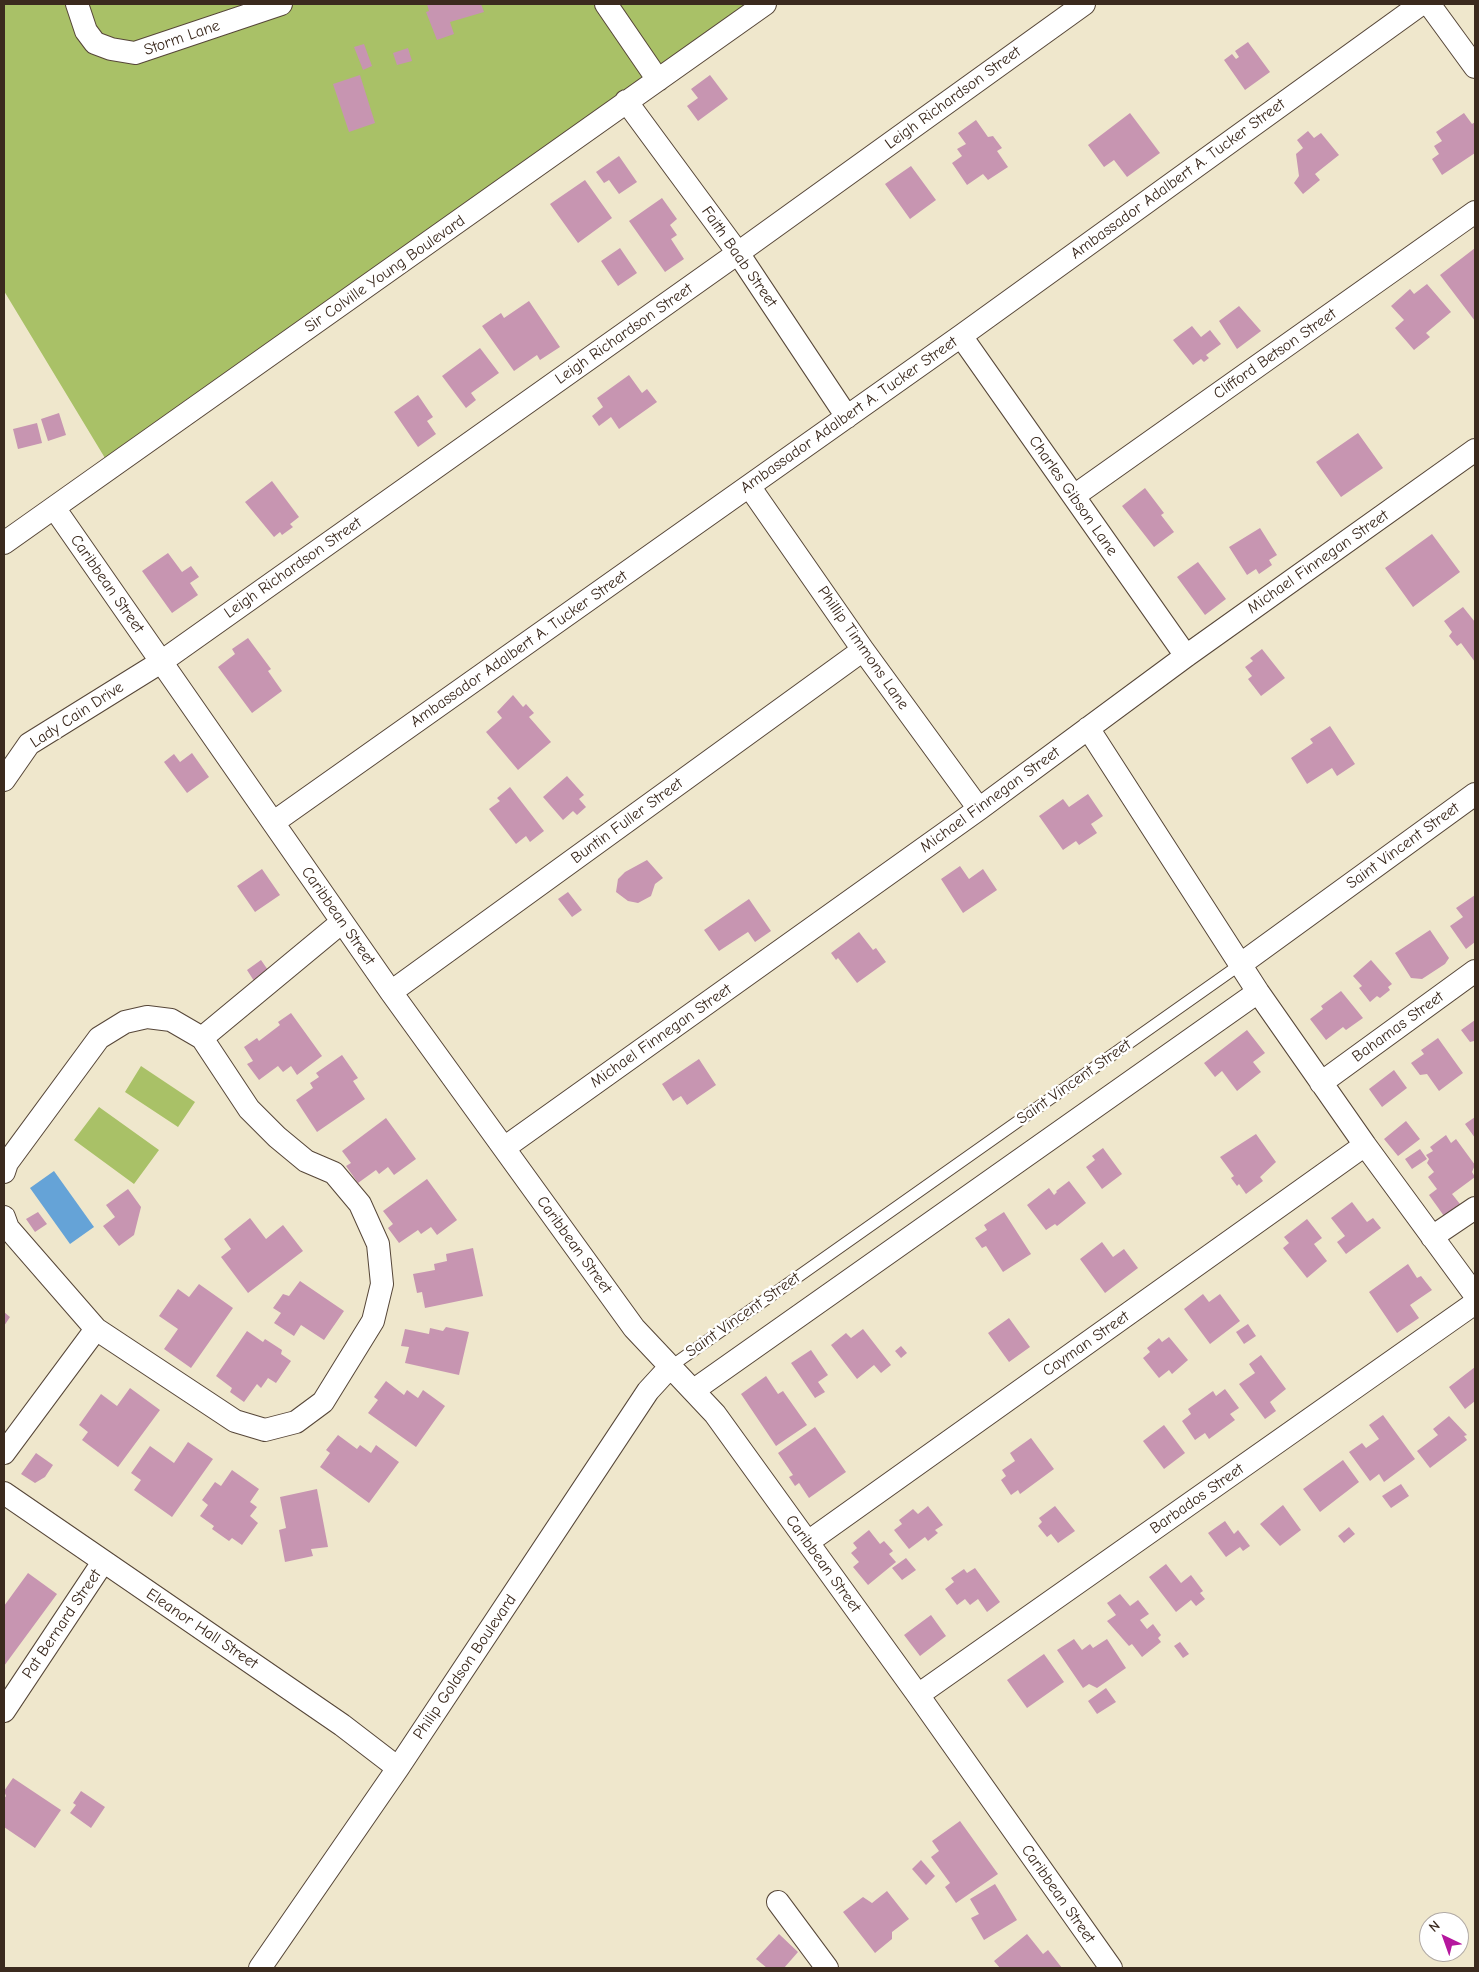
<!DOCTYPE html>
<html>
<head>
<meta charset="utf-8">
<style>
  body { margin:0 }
  #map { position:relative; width:1479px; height:1972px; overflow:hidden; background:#efe7cc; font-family:"Comic Neue",sans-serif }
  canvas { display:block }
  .frame { position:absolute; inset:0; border:5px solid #3b2a1e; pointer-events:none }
  .north { position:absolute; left:1419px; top:1912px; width:50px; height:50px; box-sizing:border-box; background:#fff; border:1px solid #b1aaa5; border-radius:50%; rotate:318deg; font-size:14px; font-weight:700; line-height:20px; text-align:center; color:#3b2a1e }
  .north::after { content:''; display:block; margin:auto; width:18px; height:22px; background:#b5179e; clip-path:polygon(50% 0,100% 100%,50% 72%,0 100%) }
</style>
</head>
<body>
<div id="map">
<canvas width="1479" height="1972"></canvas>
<div class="frame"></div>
<div class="north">N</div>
</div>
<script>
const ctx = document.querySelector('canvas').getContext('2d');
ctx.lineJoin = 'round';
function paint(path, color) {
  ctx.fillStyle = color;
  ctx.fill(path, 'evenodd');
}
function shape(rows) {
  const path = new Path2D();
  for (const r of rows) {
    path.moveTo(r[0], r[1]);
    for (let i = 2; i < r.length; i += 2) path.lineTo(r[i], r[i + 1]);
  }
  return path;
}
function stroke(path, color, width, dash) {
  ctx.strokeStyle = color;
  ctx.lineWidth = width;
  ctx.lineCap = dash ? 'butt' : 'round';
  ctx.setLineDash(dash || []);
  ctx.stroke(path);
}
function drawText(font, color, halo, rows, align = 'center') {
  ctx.font = font + ' "Comic Neue",sans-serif';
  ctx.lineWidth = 5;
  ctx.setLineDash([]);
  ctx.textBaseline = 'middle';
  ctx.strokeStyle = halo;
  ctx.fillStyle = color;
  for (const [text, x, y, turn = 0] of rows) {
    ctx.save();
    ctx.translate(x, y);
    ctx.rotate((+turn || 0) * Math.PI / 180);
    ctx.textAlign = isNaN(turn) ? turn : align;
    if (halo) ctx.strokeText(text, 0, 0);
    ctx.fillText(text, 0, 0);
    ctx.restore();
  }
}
const green = shape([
  [4,4,749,4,111,468,4,291],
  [141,1066,195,1102,178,1127,125,1092],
  [99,1107,159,1150,134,1184,74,1140]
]);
const water = shape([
  [54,1171,94,1227,70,1244,30,1188]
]);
const building = shape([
  [427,4,481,4,484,12,450,22,454,34,437,40,426,12,429,11],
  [1248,42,1270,72,1245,90,1224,60,1232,54,1236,59,1239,57,1235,51],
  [364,44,372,66,363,70,354,47],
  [408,48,412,61,397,65,393,53],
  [360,75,375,123,349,132,333,84],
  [710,75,728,99,698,121,687,106,698,98,691,89],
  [1130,113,1160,153,1127,177,1114,160,1104,167,1088,145],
  [1464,113,1472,124,1475,122,1475,153,1442,175,1432,159,1439,154,1434,146,1442,141,1436,132],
  [976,120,988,137,993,136,1002,148,997,151,1008,167,988,180,983,174,967,185,952,163,962,156,957,149,966,144,958,133],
  [1308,131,1314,138,1321,133,1339,155,1315,174,1320,180,1303,194,1294,183,1299,176,1296,154,1303,148,1297,140],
  [619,156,637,182,619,194,609,180,604,183,596,172],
  [911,166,936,200,910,219,885,184],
  [585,180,612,218,578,243,550,204],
  [662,198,677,219,670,225,677,235,671,239,684,259,665,272,629,221],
  [620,248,637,273,618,286,601,261],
  [1475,248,1475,321,1440,275],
  [1427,284,1451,312,1426,333,1430,337,1414,350,1395,328,1404,320,1391,306,1410,289,1414,294],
  [529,301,560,347,540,360,537,355,514,371,482,326,501,313,504,318],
  [1239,306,1261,331,1237,349,1219,321],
  [1192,326,1201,337,1210,330,1221,344,1206,355,1209,358,1204,362,1201,359,1193,365,1173,340],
  [480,348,499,373,471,393,476,400,466,408,442,376],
  [629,375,642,393,647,389,657,402,619,429,611,417,599,426,592,416,603,407,597,398],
  [418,395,433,417,427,421,436,434,418,447,394,412],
  [59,413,66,435,48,441,41,419],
  [37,423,42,443,18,449,13,429],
  [1358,433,1383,468,1341,497,1316,462],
  [272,481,299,517,290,524,293,527,282,535,280,532,274,537,245,502],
  [1145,488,1164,513,1161,515,1174,532,1154,547,1122,506],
  [1260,528,1277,555,1269,560,1272,565,1259,574,1256,569,1247,575,1229,547],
  [1432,534,1460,572,1413,607,1385,568],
  [168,553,182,572,191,566,199,577,190,583,198,595,172,613,142,571],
  [1198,562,1226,599,1205,615,1177,577],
  [1463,607,1475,622,1475,662,1461,643,1457,646,1449,636,1452,632,1444,621],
  [248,638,271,669,268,671,282,691,252,713,218,667,235,654,232,649],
  [1262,649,1285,678,1261,696,1248,679,1252,676,1245,667,1253,661,1250,658],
  [513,695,523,707,526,704,534,713,529,717,551,742,518,770,486,732,502,718,497,712],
  [1330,726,1355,764,1337,776,1332,768,1307,784,1291,758,1313,743,1310,739],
  [192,753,209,777,187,793,164,762,174,754,180,762],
  [567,776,584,795,579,799,586,807,577,815,573,811,563,820,543,797],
  [510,787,544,831,530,842,526,836,516,844,489,809,500,801,497,798],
  [1088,794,1103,816,1091,824,1097,833,1079,845,1076,841,1063,850,1039,816,1063,799,1069,807],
  [647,860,663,878,655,884,651,896,638,903,628,901,616,892,618,879,625,872],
  [960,866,969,879,983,869,997,890,963,913,941,879],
  [262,869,280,895,255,912,237,886],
  [568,892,582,910,572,917,558,899],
  [1475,895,1475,942,1466,949,1450,926,1463,917,1456,908],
  [749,899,771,931,755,942,748,932,719,951,704,930],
  [1430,930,1449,958,1445,964,1422,979,1411,978,1395,953],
  [859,932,873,950,876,948,886,962,857,983,838,958,836,960,831,953],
  [261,960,270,973,256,984,247,970],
  [1371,960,1392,984,1388,987,1390,990,1380,998,1377,996,1370,1002,1359,988,1362,986,1353,976],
  [1341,991,1363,1018,1346,1030,1343,1027,1326,1040,1310,1019,1323,1009,1321,1006],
  [291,1013,322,1056,297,1075,291,1066,283,1072,278,1066,259,1080,247,1064,253,1061,244,1047,257,1038,259,1041,280,1025,278,1022],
  [1475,1020,1475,1044,1474,1041,1470,1042,1461,1030],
  [1247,1030,1265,1053,1253,1062,1261,1072,1237,1091,1222,1071,1215,1077,1204,1063],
  [1438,1038,1463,1073,1439,1091,1427,1074,1420,1075,1411,1063,1424,1054,1421,1050],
  [342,1055,358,1078,353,1081,365,1099,317,1132,296,1100,313,1088,310,1083,319,1077,316,1073],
  [699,1059,716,1085,687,1105,681,1096,673,1101,662,1084],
  [1394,1070,1407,1088,1382,1107,1369,1089],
  [1475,1117,1475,1138,1465,1124],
  [386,1118,416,1159,394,1175,388,1167,379,1174,376,1170,358,1183,346,1166,351,1163,342,1151],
  [1406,1121,1420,1139,1398,1156,1384,1139],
  [1256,1134,1276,1162,1260,1177,1263,1181,1246,1194,1239,1184,1237,1186,1231,1178,1234,1176,1220,1157],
  [1446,1135,1451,1143,1456,1139,1475,1165,1472,1172,1475,1177,1452,1194,1460,1204,1444,1216,1429,1195,1437,1189,1428,1177,1434,1172,1427,1163,1429,1159,1426,1155,1433,1151,1430,1147],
  [1103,1148,1122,1174,1102,1189,1086,1167,1095,1160,1092,1156],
  [1420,1149,1427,1159,1412,1169,1405,1159],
  [427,1179,457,1220,437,1235,431,1227,421,1234,418,1230,399,1243,388,1228,393,1224,383,1211],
  [1069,1181,1086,1203,1057,1226,1055,1224,1046,1230,1027,1205,1049,1188,1054,1195,1057,1192,1056,1191],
  [128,1189,141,1207,134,1235,119,1246,103,1226,115,1217,106,1205],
  [1352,1202,1367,1222,1373,1218,1381,1228,1346,1254,1337,1242,1345,1236,1331,1218],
  [38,1212,47,1224,35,1232,26,1219],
  [1004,1212,1031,1254,1003,1272,986,1246,982,1248,975,1238,987,1230,984,1225],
  [250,1218,266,1239,283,1225,303,1251,248,1293,221,1257,231,1249,224,1239],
  [1307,1219,1322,1238,1314,1244,1327,1261,1307,1278,1283,1248,1289,1243,1284,1237],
  [1102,1242,1113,1257,1124,1249,1138,1268,1105,1293,1080,1259],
  [473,1248,483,1296,425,1308,422,1292,417,1293,413,1274,435,1270,434,1264,447,1261,446,1254],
  [1408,1264,1417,1278,1421,1276,1432,1290,1410,1305,1419,1318,1397,1333,1369,1292],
  [300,1281,344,1311,324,1340,301,1325,294,1336,274,1323,281,1313,273,1308,283,1294,289,1296],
  [199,1284,233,1308,191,1368,164,1349,178,1329,159,1316,178,1289,189,1297],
  [1203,1294,1209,1302,1220,1294,1240,1321,1210,1344,1184,1309],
  [4,1312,10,1317,4,1326],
  [1009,1318,1030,1347,1009,1362,988,1333],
  [1248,1324,1256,1336,1244,1344,1236,1332],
  [446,1327,469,1332,459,1375,405,1363,409,1347,401,1346,405,1329,429,1334,430,1328,443,1331],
  [863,1329,891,1365,881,1373,874,1365,857,1379,831,1345,846,1333,851,1338],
  [247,1331,263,1342,265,1339,282,1350,281,1354,291,1361,276,1383,268,1378,261,1388,257,1384,244,1402,230,1392,232,1388,216,1376],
  [1169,1337,1188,1360,1172,1374,1169,1370,1159,1378,1143,1358,1150,1352,1147,1348,1159,1338,1162,1342],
  [901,1346,907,1353,901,1358,895,1351],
  [811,1350,828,1375,818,1382,825,1392,815,1398,791,1363],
  [1261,1355,1286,1389,1270,1402,1276,1411,1265,1419,1239,1384,1255,1373,1249,1364],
  [1475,1367,1475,1401,1465,1409,1449,1387],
  [766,1376,778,1394,783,1391,807,1425,776,1446,741,1394],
  [386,1381,404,1395,407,1390,418,1398,423,1390,445,1406,416,1447,368,1413,378,1400,374,1397],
  [130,1388,160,1410,118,1467,82,1440,88,1432,79,1425,101,1394,117,1406],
  [1225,1389,1239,1408,1230,1414,1235,1420,1209,1439,1205,1433,1195,1440,1182,1421,1191,1414,1188,1409,1213,1391,1216,1396],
  [1383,1415,1415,1459,1384,1482,1379,1474,1370,1481,1349,1452,1362,1443,1366,1448,1379,1439,1369,1425],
  [1449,1416,1467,1435,1464,1436,1467,1440,1430,1468,1417,1451,1438,1435,1433,1429],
  [1164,1425,1185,1453,1164,1469,1143,1441],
  [815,1427,846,1472,809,1498,799,1483,795,1486,789,1477,793,1475,778,1453],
  [338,1435,357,1449,360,1445,371,1453,376,1445,399,1462,369,1503,320,1467,330,1453,326,1450],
  [1031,1438,1054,1469,1020,1494,1018,1490,1011,1495,1001,1480,1006,1476,1002,1470,1015,1461,1010,1453],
  [188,1442,213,1459,172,1517,134,1490,141,1480,131,1473,150,1446,174,1463],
  [36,1453,53,1465,45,1477,35,1483,21,1474],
  [1343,1460,1359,1482,1320,1512,1303,1489],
  [232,1470,259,1489,250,1502,257,1507,250,1516,258,1523,242,1545,232,1538,229,1541,212,1529,214,1526,200,1516,208,1505,202,1500,215,1482,221,1486],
  [1401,1484,1409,1496,1391,1508,1382,1496],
  [317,1489,328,1547,311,1549,313,1556,285,1562,279,1530,286,1528,280,1497],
  [1283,1505,1301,1530,1280,1546,1260,1524],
  [928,1506,943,1525,935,1530,938,1533,928,1541,925,1537,909,1549,894,1530,902,1524,899,1520,913,1509,918,1514],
  [1055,1506,1075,1531,1058,1543,1051,1534,1047,1537,1038,1526,1042,1522,1039,1518],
  [1225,1521,1234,1534,1238,1530,1250,1546,1243,1551,1240,1547,1226,1557,1208,1533],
  [1349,1527,1355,1534,1344,1543,1338,1536],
  [869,1530,880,1544,884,1541,893,1551,889,1554,896,1562,868,1585,853,1567,859,1562,851,1553,857,1548,853,1543],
  [906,1558,916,1570,902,1580,892,1568],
  [1166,1564,1181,1583,1191,1575,1203,1591,1200,1593,1205,1599,1196,1606,1191,1600,1176,1612,1149,1577],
  [975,1568,1000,1602,987,1612,978,1599,970,1605,965,1599,957,1605,945,1589,954,1582,951,1578,964,1569,967,1573],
  [28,1573,57,1594,4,1666,4,1606],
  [1120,1594,1130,1606,1138,1600,1149,1614,1140,1620,1147,1629,1153,1624,1161,1635,1158,1638,1161,1642,1142,1657,1132,1644,1129,1646,1107,1621,1116,1615,1107,1603],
  [931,1615,946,1636,920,1656,904,1635],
  [1074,1639,1082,1650,1090,1644,1093,1648,1107,1639,1126,1668,1097,1688,1089,1684,1083,1688,1057,1650],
  [1180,1642,1189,1654,1183,1658,1174,1646],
  [1044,1654,1064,1682,1027,1708,1007,1680],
  [1106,1688,1116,1702,1097,1714,1088,1701],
  [13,1778,61,1810,35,1848,4,1827,4,1799,6,1796,4,1791],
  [81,1791,105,1807,91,1828,70,1813,76,1805,73,1803],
  [960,1821,998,1874,956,1903,945,1887,950,1883,931,1857,939,1851,932,1841],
  [921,1860,935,1876,926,1885,912,1869],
  [995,1884,1017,1920,984,1940,971,1918,979,1914,970,1899],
  [887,1891,909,1919,892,1932,892,1939,875,1953,843,1912,863,1897,872,1903],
  [779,1934,798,1952,784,1968,767,1968,756,1959],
  [1027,1934,1043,1954,1048,1950,1062,1968,1000,1968,994,1961]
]);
const lane = shape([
  [670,1367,1241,964]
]);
const street = shape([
  [77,4,86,31,95,43,111,49,135,53,281,4],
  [606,4,658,80],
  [1429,4,1475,67],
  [626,101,738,253,847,417],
  [961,336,1186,656],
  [749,486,863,650,979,809],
  [1074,496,1475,212],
  [55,509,391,992,634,1328,715,1414,918,1695,1111,1968],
  [4,543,765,4],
  [1088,728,1258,992,1365,1145,1475,1295],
  [4,780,29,744,161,662,738,253,1084,4],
  [274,822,961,336,1421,4],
  [1241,964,1475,794],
  [391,992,863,650],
  [202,1038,342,922],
  [1321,1083,1475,971],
  [504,1148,979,809,1186,656,1475,450],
  [4,1172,7,1163,99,1038,125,1022,147,1017,171,1020,202,1038,249,1109,277,1137,306,1161,334,1173,360,1204,378,1244,382,1284,373,1321,323,1402,296,1422,265,1430,235,1421,96,1329,8,1228,4,1217],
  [1432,1237,1475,1208],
  [694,1390,1258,992],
  [4,1453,96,1329],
  [4,1493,342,1725,398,1768],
  [808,1542,1365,1145],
  [918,1695,1475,1303],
  [4,1711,103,1562],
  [778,1902,827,1968],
  [260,1968,398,1768,648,1391,670,1367]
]);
const streetNames = [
  ["Storm Lane",182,38,-19],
  ["Leigh Richardson Street",953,98,-36],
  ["Ambassador Adalbert A. Tucker Street",1178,179,-36],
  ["Faith Baab Street",739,257,55],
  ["Sir Colville Young Boulevard",385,274,-35],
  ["Leigh Richardson Street",624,334,-35],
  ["Clifford Betson Street",1275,354,-35],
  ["Ambassador Adalbert A. Tucker Street",849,415,-35],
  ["Charles Gibson Lane",1073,496,55],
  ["Michael Finnegan Street",1318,562,-35],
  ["Leigh Richardson Street",293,568,-35],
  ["Caribbean Street",107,584,55],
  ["Phillip Timmons Lane",863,648,55],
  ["Ambassador Adalbert A. Tucker Street",519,649,-35],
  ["Lady Cain Drive",77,715,-33],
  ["Michael Finnegan Street",990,800,-36],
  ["Buntin Fuller Street",627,821,-36],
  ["Saint Vincent Street",1403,846,-36],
  ["Caribbean Street",338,916,55],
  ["Bahamas Street",1398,1027,-36],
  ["Michael Finnegan Street",661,1036,-35],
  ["Saint Vincent Street",1074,1082,-35],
  ["Caribbean Street",574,1245,54],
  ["Saint Vincent Street",743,1315,-35],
  ["Cayman Street",1086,1344,-35],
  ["Barbados Street",1197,1499,-35],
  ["Caribbean Street",823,1564,54],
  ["Pat Bernard Street",62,1624,-56],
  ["Eleanor Hall Street",202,1629,34],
  ["Philip Goldson Boulevard",465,1667,-56],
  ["Caribbean Street",1058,1894,55]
];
paint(green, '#a9c167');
paint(water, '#65a3d7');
paint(building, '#c795b1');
stroke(lane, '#564638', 13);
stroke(street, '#564638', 24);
stroke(lane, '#fff', 11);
stroke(street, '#fff', 22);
drawText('16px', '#3b2a1e', '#fff', streetNames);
</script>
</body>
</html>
